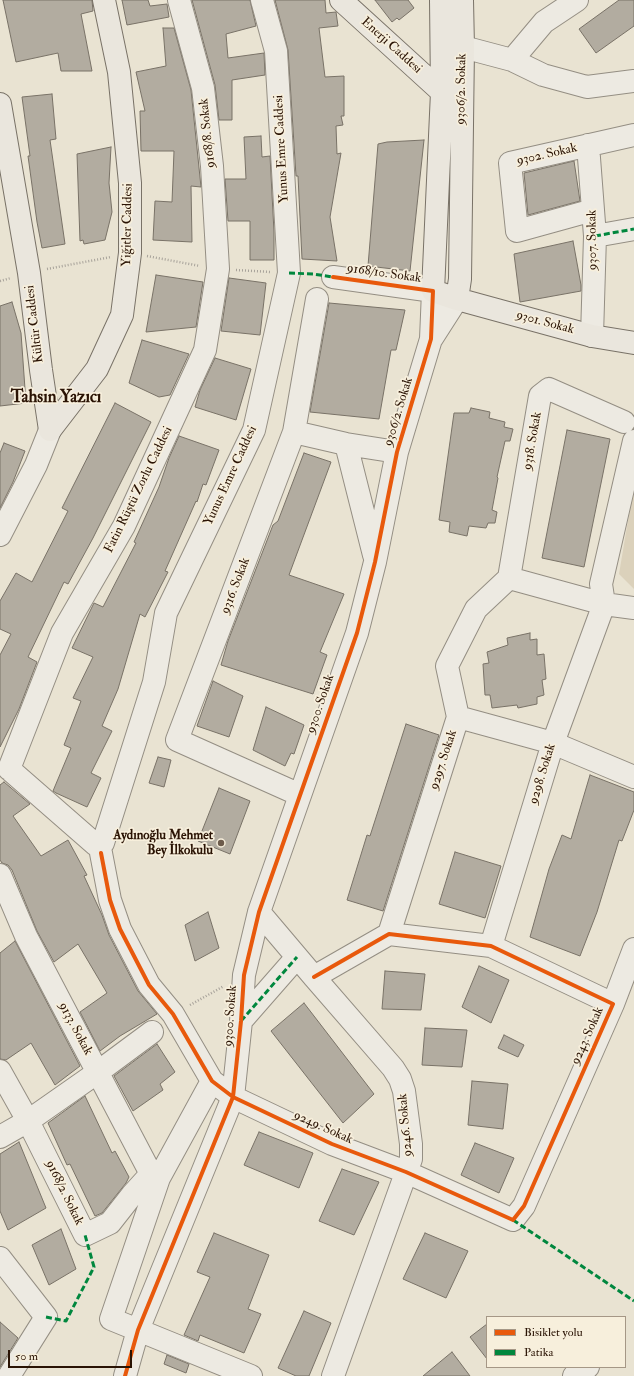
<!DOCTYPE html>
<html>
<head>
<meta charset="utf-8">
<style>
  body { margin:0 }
  #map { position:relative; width:634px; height:1376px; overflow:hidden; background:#e9e3d2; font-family:"IM FELL Double Pica",serif }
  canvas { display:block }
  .legend { position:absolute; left:486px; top:1316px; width:140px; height:52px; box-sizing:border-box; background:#f7efdc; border:1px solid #a59786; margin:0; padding:5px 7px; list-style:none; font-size:12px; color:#2a1304 }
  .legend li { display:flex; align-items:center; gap:8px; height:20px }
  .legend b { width:20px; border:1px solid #a59786 }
  .scale { position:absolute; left:8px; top:1350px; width:124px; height:18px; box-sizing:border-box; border:2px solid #2a1304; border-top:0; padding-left:5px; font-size:12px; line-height:14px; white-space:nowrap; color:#2a1304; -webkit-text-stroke:3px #f7efdc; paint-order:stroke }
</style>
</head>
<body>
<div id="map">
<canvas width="634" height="1376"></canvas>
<ul class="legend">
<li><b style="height:5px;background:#e8590c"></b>Bisiklet yolu</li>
<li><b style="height:5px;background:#00873e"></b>Patika</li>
</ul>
<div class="scale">50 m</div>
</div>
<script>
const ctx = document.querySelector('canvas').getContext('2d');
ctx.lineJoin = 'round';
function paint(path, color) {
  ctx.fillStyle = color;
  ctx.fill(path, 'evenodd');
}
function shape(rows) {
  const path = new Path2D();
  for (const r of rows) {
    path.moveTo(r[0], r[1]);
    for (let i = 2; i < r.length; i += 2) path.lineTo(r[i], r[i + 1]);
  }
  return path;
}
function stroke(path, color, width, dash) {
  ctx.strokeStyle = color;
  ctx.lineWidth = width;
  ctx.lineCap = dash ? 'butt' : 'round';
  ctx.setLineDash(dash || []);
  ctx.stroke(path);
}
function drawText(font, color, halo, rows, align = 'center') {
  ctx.font = font + ' "IM FELL Double Pica",serif';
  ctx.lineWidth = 3.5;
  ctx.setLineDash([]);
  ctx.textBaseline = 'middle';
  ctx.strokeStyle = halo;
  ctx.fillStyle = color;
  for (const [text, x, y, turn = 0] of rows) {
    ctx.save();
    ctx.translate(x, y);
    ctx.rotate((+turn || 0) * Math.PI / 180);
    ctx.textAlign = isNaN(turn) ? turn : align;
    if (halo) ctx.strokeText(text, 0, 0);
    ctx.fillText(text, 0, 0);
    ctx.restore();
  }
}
const green = shape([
  [634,485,634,589,619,574]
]);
const building = shape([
  [3,0,92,0,93,11,81,14,92,71,61,71,58,53,16,62,3,0],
  [122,0,148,0,150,6,167,4,169,17,127,25,122,0],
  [192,0,250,0,256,26,226,34,228,58,264,53,265,75,232,80,232,120,219,120,215,85,192,0],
  [275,0,325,0,326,13,336,12,338,26,319,28,325,77,344,76,344,116,341,116,343,125,336,126,337,154,341,153,330,217,337,261,302,259,298,176,296,176,288,50,275,0],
  [375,0,408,0,414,8,399,20,397,18,392,22,375,0],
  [619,0,634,0,634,26,596,53,579,29,619,0],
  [163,28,174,28,191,90,201,187,191,186,192,242,153,240,155,201,172,202,174,151,141,151,140,111,145,111,136,72,166,66,163,28],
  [52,94,56,139,50,140,65,244,42,248,37,222,28,156,30,156,22,97,52,94],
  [261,136,262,157,270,156,274,232,274,260,250,260,250,221,228,221,225,179,246,179,244,137,261,136],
  [424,140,410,271,368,266,378,144,387,142,424,140],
  [111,147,109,183,112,212,105,240,84,244,83,240,80,241,77,154,111,147],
  [574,161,580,201,528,215,524,173,574,161],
  [573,241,581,285,581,291,520,302,514,254,573,241],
  [156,275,203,282,196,327,146,332,156,275],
  [229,278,266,283,260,335,221,331,229,278],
  [12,302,21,333,26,403,0,406,0,306,12,302],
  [329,303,405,310,396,350,391,350,379,419,310,412,329,303],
  [142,340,189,354,170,395,159,397,129,383,142,340],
  [215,358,251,369,236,420,195,407,200,390,215,358],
  [115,403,151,422,93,538,68,584,64,582,28,657,37,662,19,709,0,747,0,655,11,634,0,629,0,601,16,573,32,582,68,511,62,508,115,403],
  [471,408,490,412,489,418,505,422,504,427,513,429,510,441,505,441,497,477,498,478,492,510,497,512,495,523,488,523,486,528,469,526,467,536,449,532,450,522,439,520,454,413,469,413,471,408],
  [567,430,610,439,584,567,542,558,567,430],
  [179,436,219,450,206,485,203,484,197,502,196,501,165,571,168,572,145,617,140,614,118,689,102,726,112,731,91,773,101,778,87,807,56,793,53,791,71,748,64,745,81,701,73,698,93,657,72,648,94,603,103,607,136,543,134,542,159,487,169,458,179,436],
  [4,443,25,451,13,482,0,508,0,453,4,443],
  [304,453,331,462,289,575,344,594,320,652,327,655,313,694,221,665,228,641,273,525,278,521,304,453],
  [530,633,530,640,537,639,537,655,544,654,546,679,542,680,544,695,537,697,537,704,518,708,517,705,492,708,490,695,485,695,483,664,489,663,487,652,508,645,507,638,530,633],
  [213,681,243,696,229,737,197,726,213,681],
  [266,707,304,725,294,754,291,753,285,766,253,750,266,707],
  [406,724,439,735,383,911,347,900,367,835,370,836,406,724],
  [158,757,171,760,164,787,149,783,158,757],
  [590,775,634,792,634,810,622,841,619,840,597,912,580,956,530,937,549,869,562,835,571,839,590,775],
  [4,782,30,804,13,816,41,856,68,840,87,875,84,876,102,915,109,935,138,991,157,1014,120,1036,100,1051,80,1012,107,993,78,944,54,962,37,931,12,870,8,865,2,863,0,860,0,785,4,782],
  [219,788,250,801,230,854,198,841,219,788],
  [455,852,501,866,485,918,439,904,455,852],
  [208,912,219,948,195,961,185,925,208,912],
  [15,941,80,1066,55,1085,31,1043,6,1060,0,1059,0,953,15,941],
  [479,966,509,980,491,1023,462,1007,479,966],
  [385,971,425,974,421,1010,382,1009,385,971],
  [304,1003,374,1094,343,1123,271,1031,304,1003],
  [425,1028,467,1030,462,1067,422,1065,425,1028],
  [504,1035,524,1045,518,1057,498,1048,504,1035],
  [157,1044,175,1072,160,1084,163,1090,133,1111,114,1076,157,1044],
  [472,1081,508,1084,503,1129,468,1125,472,1081],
  [85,1096,112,1153,115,1151,129,1177,126,1183,102,1213,95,1216,70,1164,67,1165,48,1123,85,1096],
  [259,1132,313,1153,299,1188,244,1165,259,1132],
  [19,1142,46,1208,8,1230,0,1211,0,1154,19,1142],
  [475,1143,514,1158,499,1193,461,1175,475,1143],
  [342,1169,379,1182,354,1235,319,1221,342,1169],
  [61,1229,76,1269,49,1285,32,1245,61,1229],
  [214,1233,269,1255,248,1309,261,1314,244,1353,200,1335,198,1341,184,1335,210,1277,197,1272,214,1233],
  [425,1233,468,1251,446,1298,403,1279,425,1233],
  [304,1311,331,1323,309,1376,296,1376,278,1368,304,1311],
  [0,1322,18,1338,0,1367,0,1322],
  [487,1324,487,1359,470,1337,487,1324],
  [452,1352,470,1376,423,1376,452,1352],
  [167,1355,189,1364,186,1373,164,1364,167,1355]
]);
const path = shape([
  [147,256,200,266],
  [47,269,111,257],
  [236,270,271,272],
  [0,281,11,278],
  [190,1005,224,986]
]);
const minor = shape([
  [463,47,512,60,543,75,587,87,634,81],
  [512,60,544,22,577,0],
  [588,145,595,236,592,336],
  [593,210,517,231,510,163,634,135],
  [595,236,634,229],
  [432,338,457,299],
  [294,432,346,444,397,452],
  [346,444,374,555],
  [0,535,36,465,50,430],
  [509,578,540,396,549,389,624,422],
  [509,578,604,604,634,608],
  [458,717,447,666,476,609,509,578],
  [9,769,62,633,124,526,205,350,218,269,212,166,203,88,179,0],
  [9,769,96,845],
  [300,795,177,740,294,432,317,299],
  [103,843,154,682,166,613,254,430,289,273,276,51,262,0],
  [101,853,110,900,120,929,149,985,173,1014,212,1081,233,1097,332,1144,406,1172,513,1220,524,1206,613,1004,491,946,389,934,314,977],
  [0,875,26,936,151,1174,159,1178],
  [259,912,314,977,393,1068,400,1079,404,1091,411,1144,411,1159,333,1376],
  [389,934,458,717,553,743,634,777],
  [491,946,553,743,604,604,601,584,634,441],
  [613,1004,634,949],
  [241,1021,297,957],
  [0,1071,28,1121,85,1235,110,1223,132,1195,151,1174],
  [212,1081,159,1178,111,1319,251,1376],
  [0,1137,28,1121,98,1072,152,1032],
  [0,1258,46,1317,9,1376],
  [125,1376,138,1330,233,1097,241,1021,244,975,259,912,357,633,375,562,397,452,431,339,433,291,333,277],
  [574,1376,588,1367]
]);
const major = shape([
  [341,0,442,92],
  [441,0,442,92,433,291,457,299,592,336,634,343],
  [0,104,29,273,41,370,50,430],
  [457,299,460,279,463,47,462,0],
  [50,430,97,369,122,315,130,253,130,183,119,72,104,0]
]);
const quiet = shape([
  [595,236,634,229],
  [289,273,313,274,333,277],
  [241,1021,297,957],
  [513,1220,634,1301],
  [46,1317,66,1321,94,1267,85,1235]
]);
const cycleway = shape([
  [101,853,110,900,120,929,149,985,173,1014,212,1081,233,1097,332,1144,406,1172,513,1220,524,1206,613,1004,491,946,389,934,314,977],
  [125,1376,138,1330,233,1097,241,1021,244,975,259,912,357,633,375,562,397,452,431,339,433,291,333,277]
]);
const markers = [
  [221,843,4,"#6d5c4c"]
];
const streetNames = [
  ["Enerji Caddesi",391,46,42],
  ["9306/2. Sokak",462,89,-89],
  ["9168/8. Sokak",208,133,-96],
  ["Yunus Emre Caddesi",282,149,-93],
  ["9302. Sokak",547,155,-13],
  ["Yiğitler Caddesi",128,225,-89],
  ["9307. Sokak",593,240,-91],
  ["9168/10. Sokak",384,274,8],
  ["9301. Sokak",545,323,15],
  ["Kültür Caddesi",35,324,-97],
  ["9306/2. Sokak",399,412,-73],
  ["9318. Sokak",533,441,-80],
  ["Yunus Emre Caddesi",231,476,-65],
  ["Fatin Rüştü Zorlu Caddesi",139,490,-64],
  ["9316. Sokak",236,586,-69],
  ["9300. Sokak",321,704,-71],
  ["9297. Sokak",444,760,-72],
  ["9298. Sokak",543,774,-73],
  ["9300. Sokak",231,1016,-86],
  ["9133. Sokak",75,1029,62],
  ["9243. Sokak",588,1036,-66],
  ["9246. Sokak",406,1125,-95],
  ["9249. Sokak",323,1128,24],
  ["9168/2. Sokak",64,1193,64]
];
const poiNames = [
  ["Aydınoğlu Mehmet",213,836],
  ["Bey İlkokulu",213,851]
];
const districtNames = [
  ["Tahsin Yazıcı",56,398]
];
paint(green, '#dbd1bb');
paint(building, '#b2aca0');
stroke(building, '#797267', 1);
stroke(minor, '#948e83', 24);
stroke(major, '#797267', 24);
stroke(path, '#a7a29a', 2.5, [1, 2]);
stroke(minor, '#edeae2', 22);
stroke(major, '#eae6dd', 22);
stroke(quiet, '#00873e', 3, [6, 3]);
stroke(cycleway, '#e8590c', 4);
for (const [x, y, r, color] of markers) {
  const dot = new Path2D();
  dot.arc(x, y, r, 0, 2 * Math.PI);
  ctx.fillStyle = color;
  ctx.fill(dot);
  stroke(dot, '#f7efdc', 1.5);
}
drawText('13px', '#2a1304', '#f7efdc', streetNames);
drawText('bold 13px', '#2a1304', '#f7efdc', poiNames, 'right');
drawText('bold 17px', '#2a1304', '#f7efdc', districtNames);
</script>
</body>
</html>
